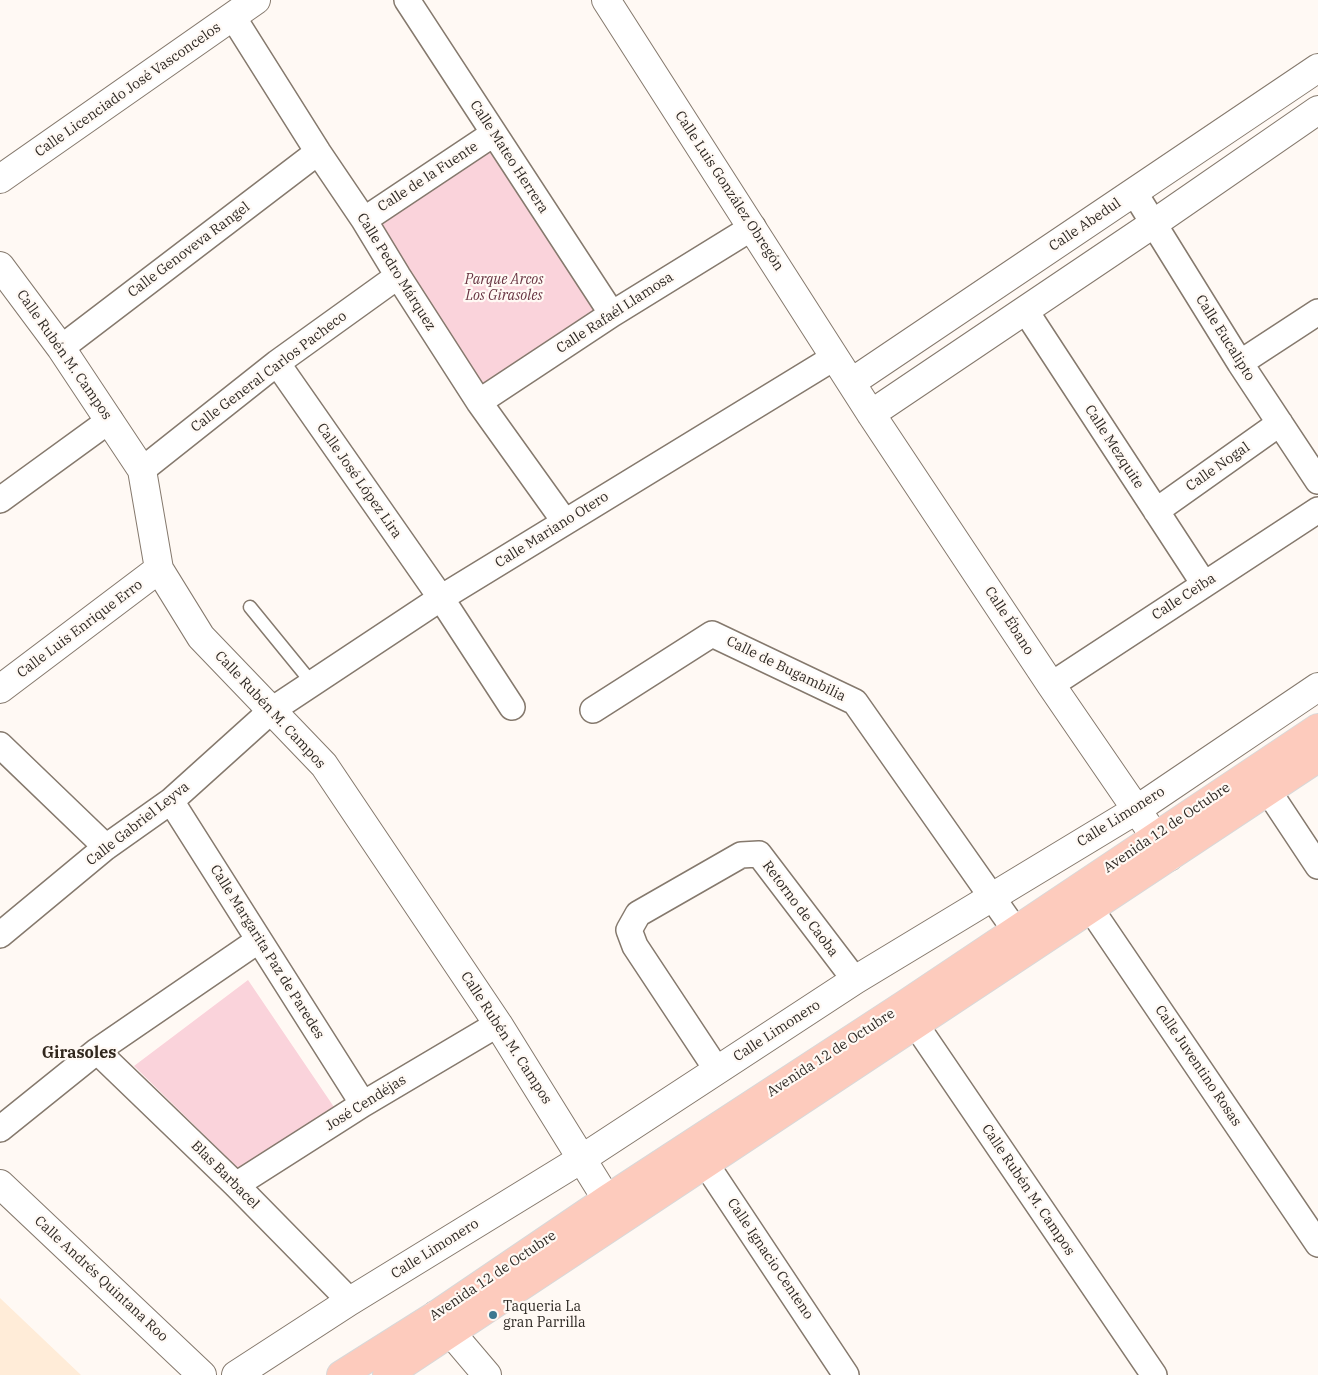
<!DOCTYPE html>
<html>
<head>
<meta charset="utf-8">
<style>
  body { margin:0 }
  canvas { display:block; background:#fff9f4 }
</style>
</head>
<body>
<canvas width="1318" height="1375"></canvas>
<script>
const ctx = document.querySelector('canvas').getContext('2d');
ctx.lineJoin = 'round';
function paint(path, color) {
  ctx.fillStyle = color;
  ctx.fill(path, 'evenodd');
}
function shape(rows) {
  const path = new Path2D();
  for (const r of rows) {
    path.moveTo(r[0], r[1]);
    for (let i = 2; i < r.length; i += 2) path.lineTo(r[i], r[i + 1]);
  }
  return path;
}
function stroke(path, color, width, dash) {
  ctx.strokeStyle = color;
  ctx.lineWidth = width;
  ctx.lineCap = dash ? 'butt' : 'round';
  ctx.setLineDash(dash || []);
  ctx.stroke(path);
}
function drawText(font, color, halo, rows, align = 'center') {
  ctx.font = font + ' "IBM Plex Serif",serif';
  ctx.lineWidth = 4.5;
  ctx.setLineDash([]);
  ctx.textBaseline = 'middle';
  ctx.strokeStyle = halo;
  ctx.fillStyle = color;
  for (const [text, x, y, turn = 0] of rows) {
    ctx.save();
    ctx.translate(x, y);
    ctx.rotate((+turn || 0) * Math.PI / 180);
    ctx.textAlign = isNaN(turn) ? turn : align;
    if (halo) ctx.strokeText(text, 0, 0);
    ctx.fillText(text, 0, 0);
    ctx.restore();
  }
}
const built = shape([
  [0,1298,81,1375,0,1375]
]);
const green = shape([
  [493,141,605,315,485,390,377,219],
  [248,980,336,1110,242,1172,134,1066]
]);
const service = shape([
  [250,607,312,683]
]);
const minor = shape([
  [407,0,612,314],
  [233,17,318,152,364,220,398,276,479,402,565,522],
  [1134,192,1240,363,1318,481],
  [364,220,493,134],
  [1025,310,1204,584],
  [61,348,318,152],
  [277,363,441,598,512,707],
  [1240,363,1318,312],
  [479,402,612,314,753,227],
  [142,470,277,363,398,276],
  [0,500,110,420],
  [1156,511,1280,423],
  [1051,685,1318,510],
  [593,710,712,634,855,702,1015,930],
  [0,745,106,847],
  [1257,774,1318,866],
  [171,801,363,1104],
  [1080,893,1318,1244],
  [0,935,106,847,171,801,272,710,441,598,835,357],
  [905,1007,916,1025,1154,1375],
  [97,1051,236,1185,350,1301],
  [717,1070,635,946,629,930,638,914,741,855,759,854,855,980],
  [0,1129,97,1051,259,940],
  [694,1146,846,1375],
  [236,1185,363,1104,498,1024]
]);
const tertiary = shape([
  [606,0,871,414,1051,685,1169,857],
  [0,179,256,0],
  [0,266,61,348,142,470,159,569,201,637,324,765,498,1024,619,1219],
  [852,382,1318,68],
  [871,414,1153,224,1318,110],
  [0,689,159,569],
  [0,1184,202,1375],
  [236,1375,350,1301,583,1158,855,980,1136,810,1318,687]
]);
const secondary = shape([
  [436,1315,487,1375]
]);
const primary = shape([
  [341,1375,436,1315,607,1199,904,1005,1318,728],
  [387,1375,1318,758]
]);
const markers = [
  [493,1315,5,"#3d7890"]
];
const streetNames = [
  ["Calle Licenciado José Vasconcelos",128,90,-35],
  ["Calle Mateo Herrera",509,157,57],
  ["Calle de la Fuente",428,177,-33],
  ["Calle Luis González Obregón",729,191,57],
  ["Calle Abedul",1085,225,-34],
  ["Calle Genoveva Rangel",189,250,-37],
  ["Calle Pedro Márquez",396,272,58],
  ["Calle Rafaél Llamosa",615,313,-33],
  ["Calle Eucalipto",1225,338,58],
  ["Calle Rubén M. Campos",64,355,55],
  ["Calle General Carlos Pacheco",269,372,-37],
  ["Calle Mezquite",1114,447,57],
  ["Calle Nogal",1218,467,-35],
  ["Calle José López Lira",359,481,55],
  ["Calle Mariano Otero",552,530,-32],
  ["Calle Ceiba",1184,597,-33],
  ["Calle Ébano",1009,621,57],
  ["Calle Luis Enrique Erro",80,629,-37],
  ["Calle de Bugambilia",786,669,26],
  ["Calle Rubén M. Campos",270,710,47],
  ["Calle Limonero",1121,817,-32],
  ["Calle Gabriel Leyva",138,824,-38],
  ["Avenida 12 de Octubre",1167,828,-34],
  ["Retorno de Caoba",800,909,53],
  ["Calle Margarita Paz de Paredes",267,952,58],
  ["Calle Limonero",777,1031,-33],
  ["Calle Rubén M. Campos",506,1038,57],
  ["Avenida 12 de Octubre",831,1053,-33],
  ["Calle Juventino Rosas",1198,1066,56],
  ["José Cendéjas",366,1103,-32],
  ["Blas Barbacel",225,1175,45],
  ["Calle Rubén M. Campos",1028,1190,56],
  ["Calle Limonero",435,1249,-32],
  ["Calle Ignacio Centeno",770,1259,56],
  ["Avenida 12 de Octubre",493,1276,-34],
  ["Calle Andrés Quintana Roo",101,1279,43]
];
const parkNames = [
  ["Parque Arcos",504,280],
  ["Los Girasoles",504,296]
];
const poiNames = [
  ["Taqueria La",503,1307],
  ["gran Parrilla",503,1323]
];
const quarterNames = [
  ["Girasoles",79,1053]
];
paint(built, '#ffecd8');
paint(green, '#fad3db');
stroke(service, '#85796d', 15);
stroke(minor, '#85796d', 28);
stroke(tertiary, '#85796d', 30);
stroke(secondary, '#85796d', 30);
stroke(primary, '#d9d8d8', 30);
stroke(service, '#fff', 12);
stroke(minor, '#fff', 25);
stroke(tertiary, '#fff', 28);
stroke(secondary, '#fff', 28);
stroke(primary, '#fdcbbd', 28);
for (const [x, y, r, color] of markers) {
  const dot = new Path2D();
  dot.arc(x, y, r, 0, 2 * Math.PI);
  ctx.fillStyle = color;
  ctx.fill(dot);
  stroke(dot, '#fff9f4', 2);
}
drawText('14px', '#2e2924', '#fff9f4', streetNames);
drawText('italic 14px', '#673341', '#fff9f4', parkNames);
drawText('14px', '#2e2924', '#fff9f4', poiNames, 'left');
drawText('bold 16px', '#31271d', '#fff9f4', quarterNames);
</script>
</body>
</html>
